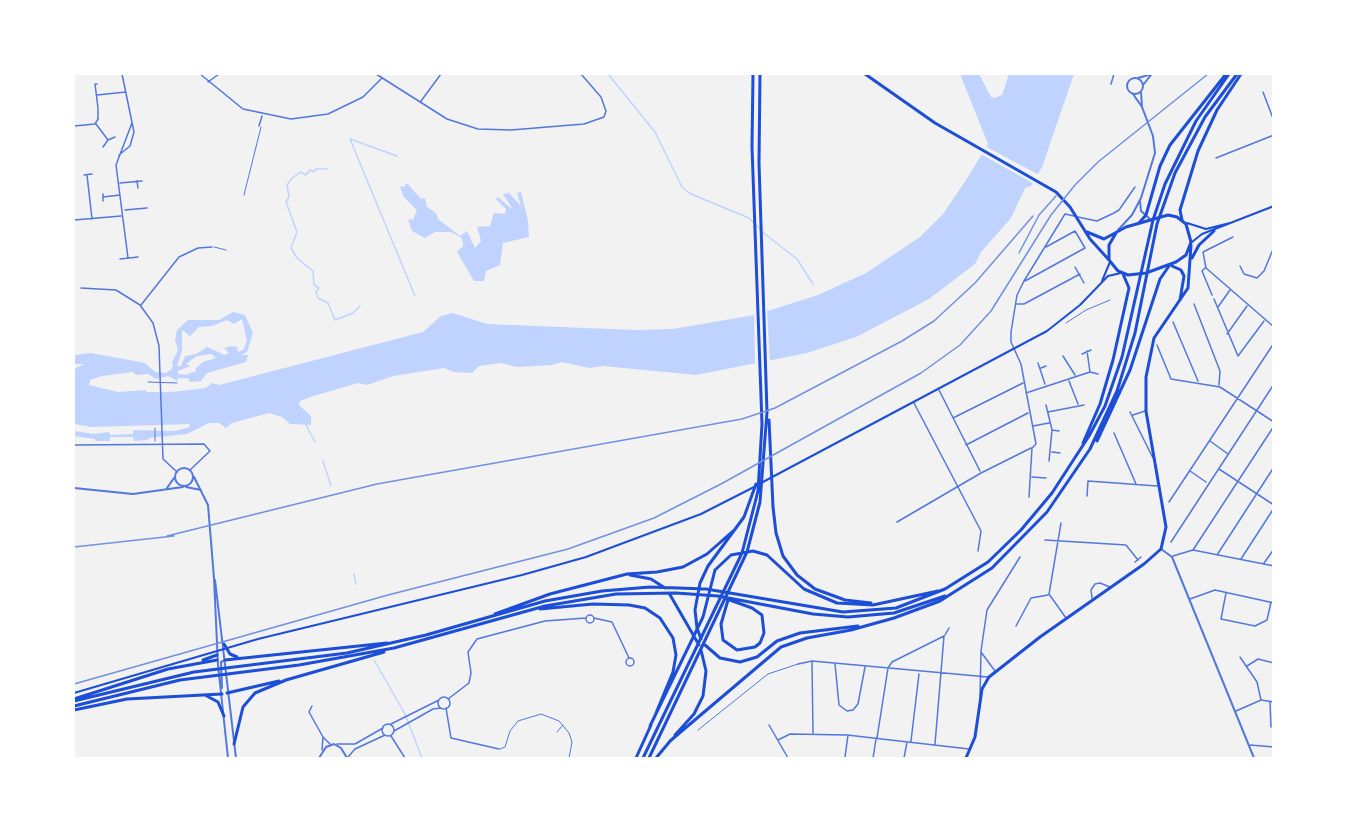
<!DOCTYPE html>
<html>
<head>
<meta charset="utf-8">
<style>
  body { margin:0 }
  #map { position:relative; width:1347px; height:832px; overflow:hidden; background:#f2f2f2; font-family:"Fira Sans",sans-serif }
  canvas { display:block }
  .frame { position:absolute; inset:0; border:75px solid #fff; pointer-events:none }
</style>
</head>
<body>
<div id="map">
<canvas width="1347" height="832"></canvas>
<div class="frame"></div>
</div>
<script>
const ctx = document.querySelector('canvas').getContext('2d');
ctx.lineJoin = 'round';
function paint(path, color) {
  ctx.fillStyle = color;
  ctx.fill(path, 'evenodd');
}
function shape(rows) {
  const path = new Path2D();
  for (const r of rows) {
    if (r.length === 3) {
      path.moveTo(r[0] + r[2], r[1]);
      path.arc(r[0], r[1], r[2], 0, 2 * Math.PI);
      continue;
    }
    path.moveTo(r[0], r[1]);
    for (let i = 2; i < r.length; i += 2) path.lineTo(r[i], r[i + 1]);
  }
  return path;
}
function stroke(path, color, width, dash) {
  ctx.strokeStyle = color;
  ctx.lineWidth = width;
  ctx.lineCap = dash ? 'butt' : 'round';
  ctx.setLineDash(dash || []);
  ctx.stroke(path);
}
const water = shape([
  [960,74,979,74,991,97,995,98,1002,95,1009,74,1074,74,1042,167,1031,186,1025,188,1011,218,981,252,975,264,929,299,856,337,807,353,696,375,603,366,590,368,561,362,552,365,517,367,501,363,479,366,472,373,454,372,444,368,393,376,367,385,358,383,310,397,300,401,299,405,311,416,311,425,290,424,282,417,269,413,232,423,226,428,219,423,209,423,187,434,149,438,148,440,134,441,133,437,110,437,110,441,95,441,95,439,74,436,74,431,94,434,109,432,110,435,133,434,133,430,175,431,190,427,189,424,92,427,74,424,74,369,84,364,74,364,74,355,91,353,145,363,155,372,166,373,173,368,172,362,178,350,175,340,177,330,188,320,219,320,233,312,245,315,253,333,247,352,241,355,248,355,246,362,207,373,201,381,189,382,189,373,196,372,195,369,203,362,216,358,211,354,197,356,186,364,190,366,178,371,178,381,168,376,156,379,148,374,136,375,133,372,102,376,90,380,89,385,118,392,146,390,146,392,172,392,206,388,212,383,219,385,423,332,441,316,453,313,487,324,635,330,673,329,755,315,818,295,866,273,920,237,943,214,968,177,988,144],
  [242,319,247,341,243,350,238,352,237,347,232,346,224,348,229,353,225,355,207,347,196,354,185,356,181,366,177,366,182,351,182,330,190,336,199,327,212,326,227,320,234,324],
  [407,183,421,199,425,198,427,207,436,213,438,219,460,236,467,231,475,248,481,241,477,227,490,226,494,213,505,214,506,209,495,198,499,198,513,210,503,194,509,193,521,206,517,193,521,192,528,221,529,237,503,243,500,265,486,271,484,281,474,281,457,252,463,246,462,238,451,232,435,232,425,238,412,231,408,219,413,220,417,210,403,196,400,186,404,187]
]);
const pier = shape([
  [983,145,1041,176,1036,185,979,153],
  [767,309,770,363,755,367,754,312]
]);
const stream = shape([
  [608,74,655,132,682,187,691,194,749,218,766,235,797,259,813,284],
  [397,156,350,139,415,296],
  [328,169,316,169,314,172,310,170,306,175,301,172,292,178,287,185,289,197,286,202,297,232,291,248,297,258,313,271,314,285,319,288,316,292,318,298,328,303,335,320,353,313,360,306],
  [306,425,315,442],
  [323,461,331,486],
  [354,574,356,584],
  [374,660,405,714,422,758]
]);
const canal = shape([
  [178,376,193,377]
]);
const service = shape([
  [244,195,261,127],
  [214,247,226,250],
  [1066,323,1086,310,1110,300],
  [148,382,177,383],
  [155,441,155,428],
  [698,730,768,674,798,664],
  [557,732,563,725],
  [500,749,505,747,510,731,518,721,541,714,559,721,569,733,572,742,569,758]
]);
const pedestrian = shape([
  [98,109,98,119]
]);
const minor = shape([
  [200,74,243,109,291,119,328,114,363,97,382,78],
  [376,74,447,119,478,129,511,130,584,124,604,117,606,111,601,97,581,74],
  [208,82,219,74],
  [97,84,95,84,98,108],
  [1111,84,1114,74],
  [1263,92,1274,121],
  [97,95,126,92],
  [421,101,441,74],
  [96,124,108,140],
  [74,126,95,124,98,119],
  [259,126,262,116],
  [103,147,108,140,115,137],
  [119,155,130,146,134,132,122,74],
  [1216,158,1274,135],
  [84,175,92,174],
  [87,175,92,219],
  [137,181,138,188],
  [120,183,142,181],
  [103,194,103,201],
  [103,197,120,195],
  [125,210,147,208],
  [1078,217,1097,221,1114,213,1119,210,1135,187],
  [74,220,121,216],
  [1233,237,1203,252,1206,268,1274,327],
  [128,258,116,165,132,123],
  [120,259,138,257],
  [1240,266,1244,274,1257,278,1264,271,1274,247],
  [1075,267,1084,283],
  [1205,268,1202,271,1212,295],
  [1025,281,1085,248,1075,231,1046,247],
  [81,288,116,290,140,305,153,323,159,346,163,459,177,472],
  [1214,299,1238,356,1264,321],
  [1017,304,1024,304,1080,274],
  [1194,304,1220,371,1219,385],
  [141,305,179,257,198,248,212,247],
  [1218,307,1230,290],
  [1173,322,1198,381],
  [1227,334,1247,306],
  [1157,345,1171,379,1220,387,1274,422],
  [1082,354,1091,350],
  [1063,356,1075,375],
  [1038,363,1045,384],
  [1041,368,1046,366],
  [1090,372,1098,374],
  [1069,381,1078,404],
  [939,390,980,471],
  [1026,393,1090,372,1087,351],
  [914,403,981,531,978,551],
  [1046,405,1052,430,1049,461],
  [1048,412,1084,405],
  [1130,412,1153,458],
  [1133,415,1145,411],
  [953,418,1023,383],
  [1033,426,1049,423],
  [1052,430,1059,431],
  [1114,433,1136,484],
  [1210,441,1228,454],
  [74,445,204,444,210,451,190,470],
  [966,445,1028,413],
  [1052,452,1060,453],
  [1219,469,1274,505],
  [1190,471,1206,482],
  [1032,477,1046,478],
  [1087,496,1088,481,1157,486],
  [1029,497,1032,448,1036,444,1021,364,1011,342,1011,332,1017,295,1024,281,1065,214,1074,216],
  [1169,502,1274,343],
  [897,522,981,473,1031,448],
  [1061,523,1049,594,1066,618],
  [1045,540,1126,545,1138,560],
  [1171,542,1274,384],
  [1193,550,1274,426],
  [1217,555,1274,467],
  [1173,556,1193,550,1274,566],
  [1241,559,1274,508],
  [1135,562,1141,557],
  [1264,563,1274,549],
  [1226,593,1221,619,1255,626,1267,620,1271,602],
  [1092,598,1091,590,1095,584,1100,583,1110,587],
  [1190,599,1215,590,1274,603],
  [590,619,4],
  [594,618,612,622,629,658],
  [1016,626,1031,598,1048,595],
  [945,635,949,628],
  [981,652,995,671],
  [1240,657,1257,682,1261,700],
  [630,662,4],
  [812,662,813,733],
  [798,664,812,661,988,677],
  [835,664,839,705,847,711,853,710,858,704,865,667],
  [1247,666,1258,659,1274,663],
  [980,696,981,651,987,610,1020,557],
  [444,703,6],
  [448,699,469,683,471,673,468,652,477,639,545,621,586,618],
  [1270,702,1271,727],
  [312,706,309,712,323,737,330,744],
  [446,708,451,738,499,749],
  [1236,711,1261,700,1274,702],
  [391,724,439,700],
  [388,730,6],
  [769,725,788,758],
  [394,731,433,709,441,708],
  [391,736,405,758],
  [877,738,888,668,892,662,944,636,935,744],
  [778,740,790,734,847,735,969,749],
  [911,741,919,674],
  [337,744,355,744,383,728],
  [1250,745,1274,747],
  [322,750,323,737],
  [348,757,355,749,385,735],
  [845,757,848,735],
  [873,758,876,739],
  [904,758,907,742]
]);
const tertiary = shape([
  [1138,78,1152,74],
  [1135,86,8],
  [1143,85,1151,75],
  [1141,92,1142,107],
  [1140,201,1141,211,1150,219],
  [1118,230,1132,215,1141,198,1155,153,1153,136,1142,107,1133,94],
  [184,477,9],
  [194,477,208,505,214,578,218,665,228,758],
  [186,487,201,490],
  [74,488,133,494,183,487],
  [167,488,174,478],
  [1161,549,1172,557,1254,758],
  [215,580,236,758],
  [222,688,221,662,225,660],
  [319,758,326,747,334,744,341,748,347,758]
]);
const secondary = shape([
  [1187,223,1206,229,1230,223],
  [1192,242,1202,234,1274,206],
  [1102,281,1110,262],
  [761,483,1047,331,1080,305,1108,276,1121,273],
  [74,693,258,639,522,575,586,557,701,514,756,486]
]);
const primary = shape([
  [865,74,935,123,1056,192,1070,207,1090,239,1109,260],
  [1087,232,1104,239,1126,227,1168,215,1177,217,1186,224,1191,242,1186,255,1176,262,1146,273,1128,275,1118,271,1109,260,1109,245,1116,233],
  [1192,258,1199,245,1214,231],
  [1172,266,1181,270,1184,276,1180,300],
  [966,758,975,737,982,689,989,677,1040,637,1144,564,1161,549,1166,527,1146,411,1146,377,1154,338,1188,288,1191,245]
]);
const trunk = shape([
  [1182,220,1180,210,1198,151,1217,110,1241,74],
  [1139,223,1146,215,1160,166,1170,145,1226,74],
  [769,420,773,507,776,533,783,556,797,575,815,589,845,600,871,603],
  [1097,441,1130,370,1160,279,1169,266],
  [1083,443,1100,404,1113,360,1129,288,1123,274],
  [630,575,651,579,665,588],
  [669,593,699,645],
  [727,599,752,608,762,615,764,633,760,643,755,647,737,650,723,640,721,624,728,600],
  [540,609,593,604,629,605,645,608,660,618,673,638,676,655,673,672,656,713],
  [495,614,550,594,627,574,657,572,683,567,707,554,733,531],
  [701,639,697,628,695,610,700,583,708,566,744,517,756,484],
  [224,644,230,654,237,657],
  [705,645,720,658,740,662,757,657,777,641,800,633,858,626],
  [203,660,217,655],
  [225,660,387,643],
  [227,693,279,681],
  [205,695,218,702,224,716],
  [74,699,168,669,217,660],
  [74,701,194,672,347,653,426,635,545,601,602,591,650,587,706,589,843,612,896,608,945,589,988,562,1021,530,1052,493,1089,436,1105,406,1122,357,1153,220,1165,184,1196,121,1229,74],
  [74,706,180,680,299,665,394,648,545,606,616,594,676,593,718,596,813,614,848,617,894,613,945,596],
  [74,710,127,699,222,694],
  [650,726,703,617,715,570,731,555,753,551,767,555,804,589,837,603,873,605,938,591],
  [675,735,694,714,703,696,706,671,701,650],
  [670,741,781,647,807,638,851,630,894,618,940,601,992,568,1047,512,1090,449,1117,391,1135,333,1157,224,1175,173,1205,117,1237,74],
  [234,744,243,707,255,693,286,680,384,652],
  [636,758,651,725],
  [643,758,742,553,758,491,762,424,752,147,753,74],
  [649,758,747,552,760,502,767,412,759,163,760,74],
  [656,758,671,740]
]);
const rail = shape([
  [1019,253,1039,215,1056,196],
  [167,536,377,484,742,419,775,408,902,341,934,321,975,283,1033,216],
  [74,547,174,536],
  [74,684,388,595,568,549,654,518,721,484,921,373,960,345,991,311,1051,215,1075,185,1098,162,1208,74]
]);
paint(water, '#bfd3fe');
paint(pier, '#f2f2f2');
stroke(stream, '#bfd3fe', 1.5);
stroke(canal, '#bfd3fe', 4);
stroke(service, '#5277de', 1);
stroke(pedestrian, '#5277de', 1.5);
stroke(minor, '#5277de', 1.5);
stroke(tertiary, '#5277de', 2);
stroke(secondary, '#1d4ed8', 2);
stroke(primary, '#1d4ed8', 3);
stroke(trunk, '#1d4ed8', 3);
stroke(rail, '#7290e2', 1.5);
</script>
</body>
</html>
